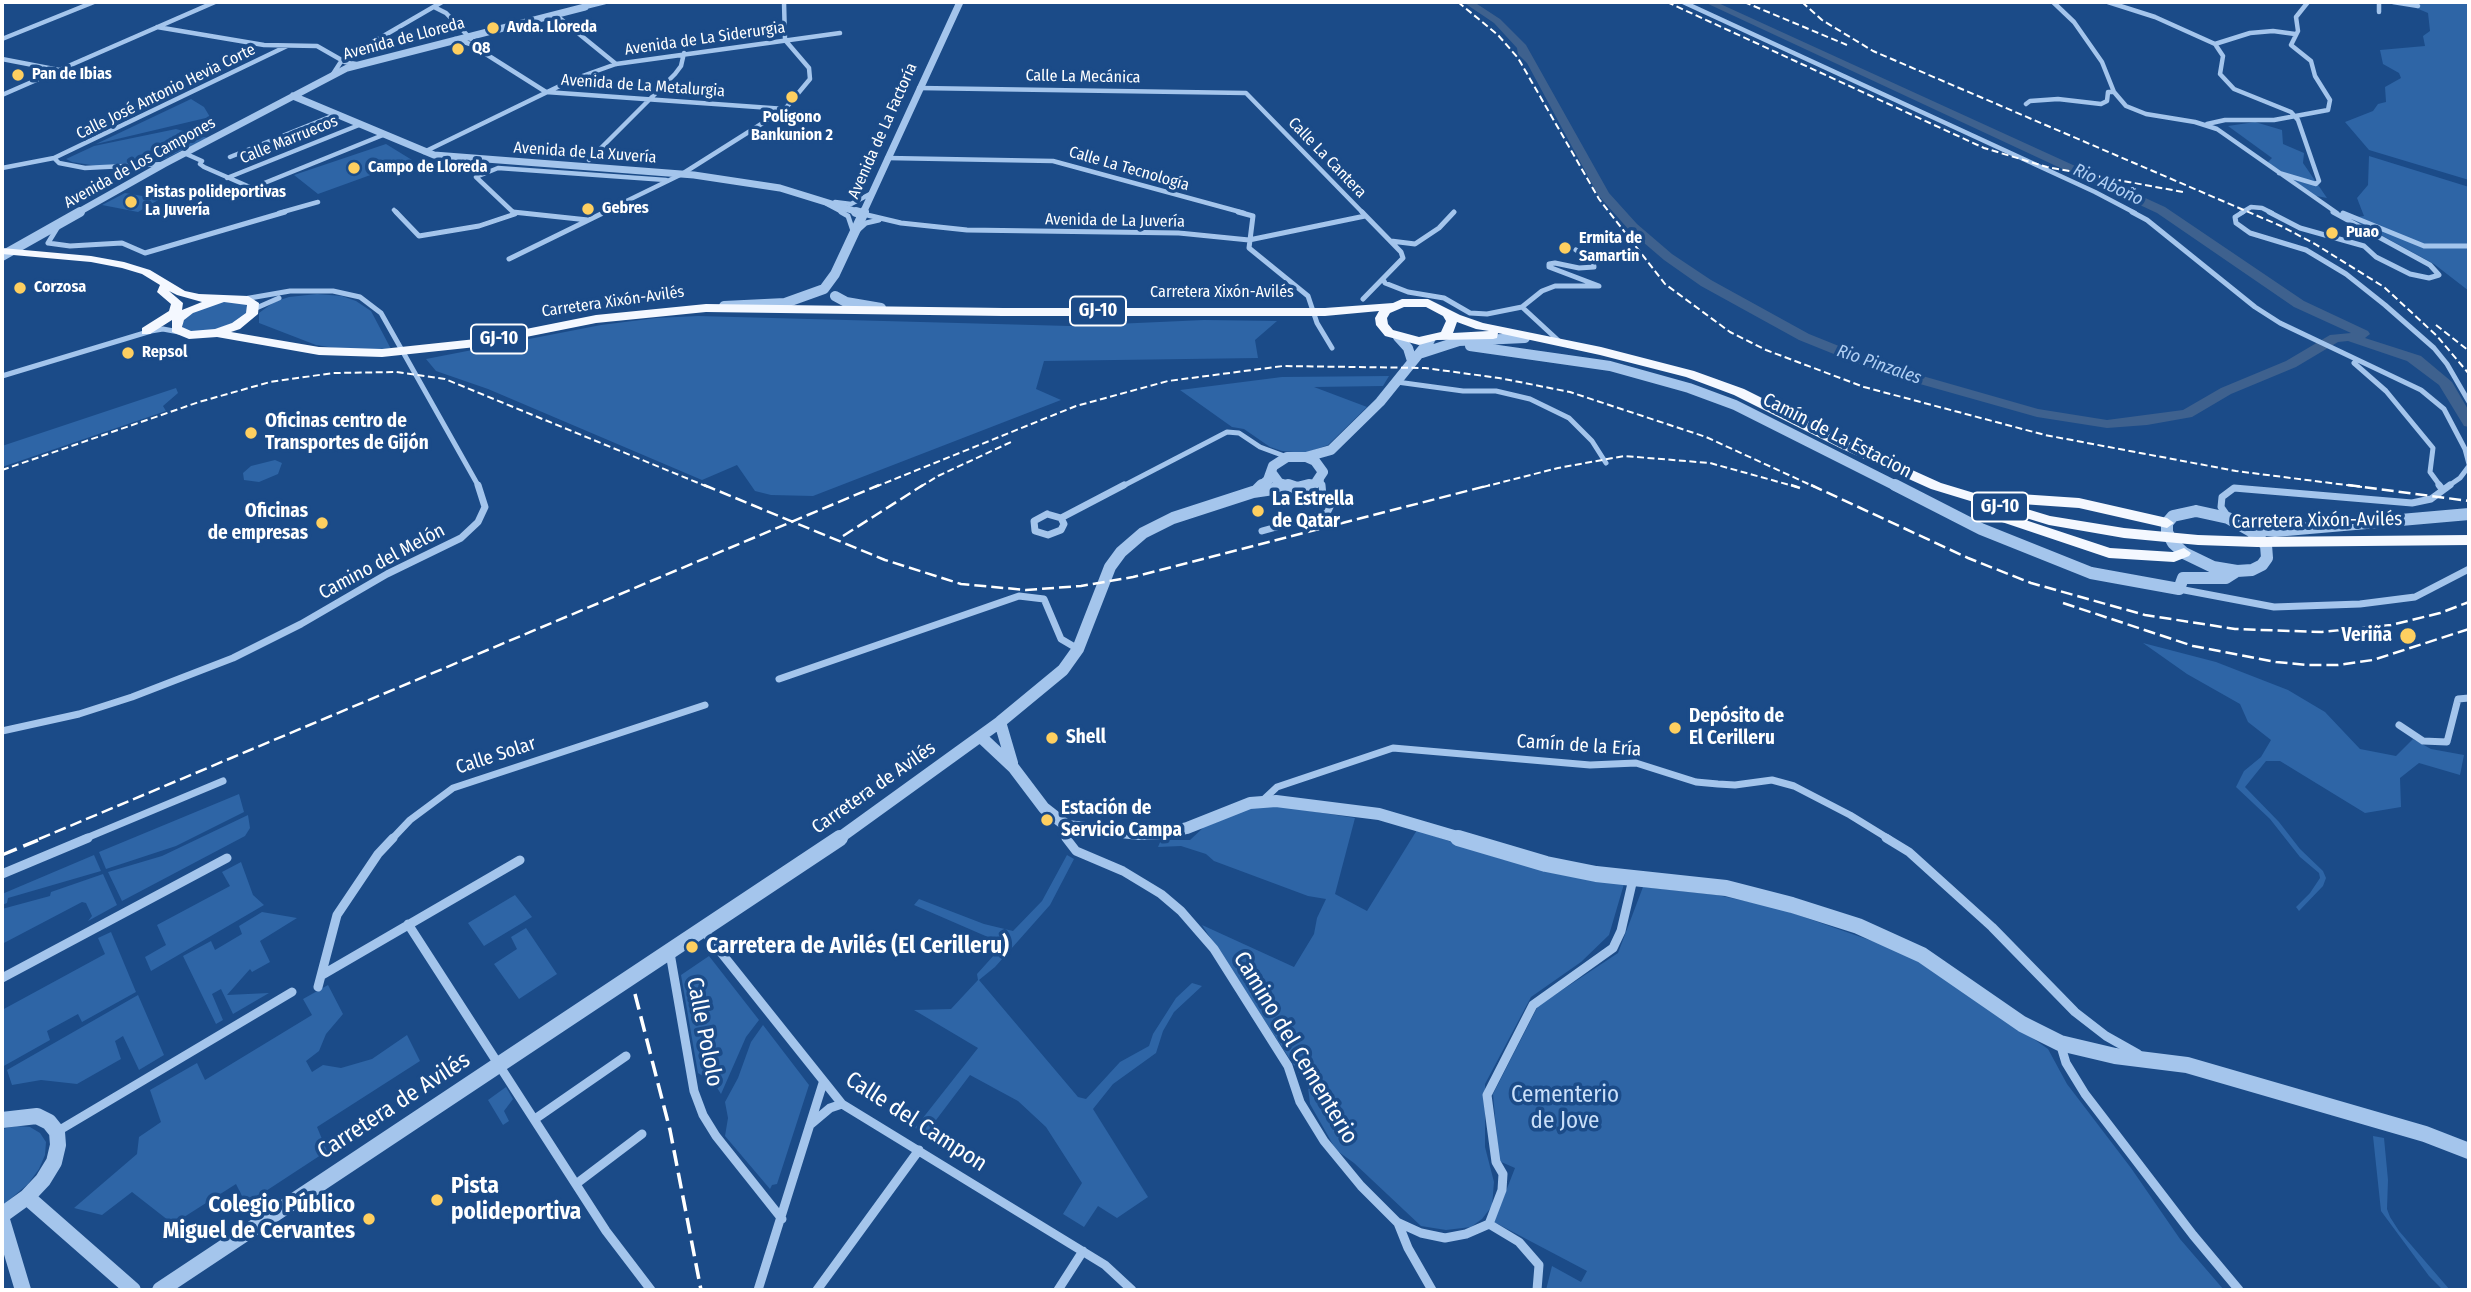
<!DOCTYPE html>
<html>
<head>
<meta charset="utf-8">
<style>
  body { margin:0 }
  #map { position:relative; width:2471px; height:1292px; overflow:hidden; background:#1b4b88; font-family:"Fira Sans Condensed",sans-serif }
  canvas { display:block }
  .frame { position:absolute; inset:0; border:4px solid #fff; pointer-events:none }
</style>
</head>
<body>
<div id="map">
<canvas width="2471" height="1292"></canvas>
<div class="frame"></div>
</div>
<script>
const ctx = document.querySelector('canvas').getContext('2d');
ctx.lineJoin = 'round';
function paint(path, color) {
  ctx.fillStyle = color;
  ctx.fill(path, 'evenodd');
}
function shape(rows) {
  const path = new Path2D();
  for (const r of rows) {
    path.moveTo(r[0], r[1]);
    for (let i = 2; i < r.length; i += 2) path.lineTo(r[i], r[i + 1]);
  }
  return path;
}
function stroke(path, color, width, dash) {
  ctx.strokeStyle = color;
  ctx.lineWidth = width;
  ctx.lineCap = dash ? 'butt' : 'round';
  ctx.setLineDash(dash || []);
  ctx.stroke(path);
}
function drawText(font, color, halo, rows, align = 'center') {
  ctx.font = font + ' "Fira Sans Condensed",sans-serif';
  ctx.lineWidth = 7;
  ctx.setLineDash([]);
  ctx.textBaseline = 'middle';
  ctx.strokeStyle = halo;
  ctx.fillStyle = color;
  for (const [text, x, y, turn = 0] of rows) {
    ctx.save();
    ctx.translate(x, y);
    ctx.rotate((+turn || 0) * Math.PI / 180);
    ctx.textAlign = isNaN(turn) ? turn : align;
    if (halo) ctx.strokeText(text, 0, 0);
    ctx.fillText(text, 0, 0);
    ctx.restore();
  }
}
const green = shape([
  [2410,2,2469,2,2469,180,2369,150,2345,122,2373,111,2378,104,2386,102,2385,87,2401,78,2399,73,2383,64,2380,50,2425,46,2423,36,2430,31,2428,13,2416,8],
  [191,99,204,107,210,117,96,144],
  [2255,122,2282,130,2283,144,2304,153,2303,163,2327,198,2311,195,2271,167,2268,162,2272,158,2228,126],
  [176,129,208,138,162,160,97,166,72,162,66,159,94,146],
  [386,144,412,160,318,194,294,175],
  [2369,156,2469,187,2469,291,2434,264,2350,218,2364,216,2357,198,2368,185],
  [125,193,160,199,138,212,102,205],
  [317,294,342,296,356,301,371,311,391,349,341,349,316,345,259,323,259,313,274,302,289,297],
  [220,301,246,303,248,312,237,322,206,332,188,331,183,328,182,323,190,313],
  [698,316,1070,326,1204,320,1277,321,1255,340,1258,358,1044,361,1036,389,1061,400,813,496,771,495,755,491,737,465,702,480,488,389,436,371,426,359,601,325,656,318],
  [1389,376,1383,386,1314,387,1367,407,1328,445,1305,453,1282,451,1270,447,1244,429,1232,427,1180,390,1282,377],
  [176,388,178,393,163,406,166,411,2,467,2,446],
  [275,460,282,463,278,474,259,482,244,480,243,473,251,466],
  [2143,643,2216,662,2288,690,2325,712,2360,749,2396,756,2413,739,2431,749,2464,755,2460,775,2419,763,2400,778,2401,807,2365,813,2280,761,2266,761,2245,787,2279,822,2300,849,2323,871,2326,878,2323,886,2299,911,2296,907,2310,893,2320,878,2319,873,2300,857,2270,819,2236,787,2244,771,2261,757,2271,740,2248,722,2240,704,2187,674],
  [239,794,244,812,176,846,106,869,99,852],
  [1255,806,1278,806,1355,818,1335,894,1367,911,1417,830,1501,859,1624,884,1609,935,1581,962,1531,997,1485,1084,1485,1147,1494,1182,1492,1206,1482,1219,1471,1227,1446,1230,1421,1226,1354,1163,1336,1150,1310,1104,1306,1069,1299,1073,1202,925,1294,967,1314,934,1317,918,1326,899,1308,896,1214,861,1206,854,1181,846,1158,847,1161,840,1190,840,1204,827],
  [248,815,250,828,245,836,122,901,108,872,162,856],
  [94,855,101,871,8,898,7,903,2,905,2,894],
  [1067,855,1074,859,1050,905,995,967,979,980,1078,1097,1086,1099,1120,1062,1149,1046,1153,1034,1176,998,1192,983,1202,986,1174,1012,1163,1031,1156,1053,1113,1084,1093,1109,1148,1197,1117,1218,1098,1206,1084,1227,1063,1214,1082,1183,1046,1127,1018,1101,970,1075,927,1132,915,1128,978,1048,914,1010,951,1009,978,980,977,974,1004,944,914,905,919,899,984,924,1013,931,1042,901],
  [241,862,253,895,264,905,151,971,145,957,166,945,157,925,230,886,222,872],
  [103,874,117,905,88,921,92,916,86,903,82,902,2,944,2,909,50,896,51,892],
  [1643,887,1717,895,1778,908,1915,956,2048,1049,2067,1084,2131,1168,2180,1239,2224,1290,1546,1290,1552,1266,1581,1282,1587,1271,1494,1222,1515,1168,1499,1161,1493,1094,1538,1006,1618,953],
  [515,895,532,917,484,946,468,923],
  [262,912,297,918,260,941,270,962,252,972,250,969,227,995,269,993,233,1014,221,989,212,994,223,1020,216,1024,183,956,211,941,215,950,242,934,239,926],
  [526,928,557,974,519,999,494,964,517,949,511,937],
  [111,932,136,992,82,1022,78,1014,47,1031,50,1040,2,1067,2,1010,105,954,98,938],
  [709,956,759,1020,746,1037,721,1094,714,1083,698,1073,681,975],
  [328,985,343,1014,326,1034,319,1051,306,1061,312,1072,323,1065,341,1068,372,1059,407,1035,420,1061,317,1127,327,1151,246,1204,236,1184,173,1224,132,1192,102,1215,74,1208,137,1154,139,1137,161,1122,150,1090,197,1063,205,1080,312,1015,303,999],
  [138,995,164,1055,139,1070,123,1036,115,1041,121,1059,77,1084,41,1080,12,1085,7,1070],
  [763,1025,809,1085,777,1184,772,1185,770,1189,725,1136,728,1118,725,1102,738,1078,751,1042],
  [506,1087,513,1099,504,1111,509,1121,503,1125,488,1100],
  [16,1126,30,1127,40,1133,46,1142,45,1155,39,1169,28,1184,2,1206,2,1129],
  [2373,1136,2384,1138,2388,1180,2387,1209,2390,1217,2399,1231,2450,1290,2443,1290,2429,1276,2381,1211]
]);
const river = shape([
  [1463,2,1474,2,1500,19,1526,45,1609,193,1637,224,1672,254,1711,280,1809,334,1891,367,2038,409,2107,420,2183,410,2221,388,2286,361,2330,335,2351,333,2294,307,2157,213,1704,2,1716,2,2165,207,2304,301,2368,331,2370,334,2365,338,2421,356,2452,382,2469,411,2469,427,2464,426,2439,385,2407,361,2348,341,2338,342,2296,367,2231,394,2192,417,2147,425,2107,428,2037,417,1881,373,1799,340,1701,286,1664,260,1629,230,1598,195,1527,63,1518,54,1517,48,1494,23,1463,2]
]);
const minorFar3 = shape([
  [1683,2,2095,192,2135,213],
  [2053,2,2074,22,2102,62,2114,92,2126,106,2146,114,2195,122,2217,129,2337,213],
  [2108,2,2155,17,2215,44],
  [2379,2,2379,12],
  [2393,2,2418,6],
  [434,7,446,13,471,39],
  [585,7,605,2],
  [557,16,616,64],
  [157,27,264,45,317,46,345,62,356,64],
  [2,39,94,2],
  [455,39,470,44,546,92,785,109],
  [2215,44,2223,56,2220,74,2234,89,2291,112,2298,120,2319,181,2316,184,2279,173],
  [2215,44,2250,33,2273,31,2295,34],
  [2,59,59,70],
  [333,74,342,60,442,2],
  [919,88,1246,93,1363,213],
  [2,95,215,2],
  [2026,104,2030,101,2058,99,2101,104,2107,101,2108,92,2114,92],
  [2207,124,2225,120,2274,120,2328,110,2330,100,2315,76,2311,61,2291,45,2298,31,2296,17,2308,2],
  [424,152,574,79,616,64,840,33],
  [184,153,202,161,200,164,204,167,252,188,383,135],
  [230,157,337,114],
  [54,158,287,46],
  [887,158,1053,161,1244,213],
  [589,160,675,74,681,66,684,53],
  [2,168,54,158,59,163,85,168,164,164],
  [227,178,359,125],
  [835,202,851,204,872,193],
  [827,204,844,213],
  [394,210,397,213],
  [279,213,318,202],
  [514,213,476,177,498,168,666,180],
  [602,213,682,174,785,109,810,79,809,68,785,40,784,2],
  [2241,213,2251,207,2262,208,2272,213]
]);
const minorFar2 = shape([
  [396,212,419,236,479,226,515,214],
  [513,212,588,220],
  [841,212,848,216,853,231],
  [1238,212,1253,216,1249,248,1308,296,1317,323,1332,348],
  [1362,212,1401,252,1403,258,1363,299],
  [2132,212,2147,220,2255,307,2280,323,2421,390,2444,409,2465,449,2469,464],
  [2243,212,2235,217,2236,223,2250,233,2306,250,2346,274,2385,305,2434,348,2447,364,2469,402],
  [2269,212,2300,228,2364,246,2376,257,2410,274,2429,278,2439,275,2430,265,2333,212],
  [2343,213,2424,246,2469,246],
  [863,214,901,223,967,230,1179,233,1249,240,1365,216],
  [59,225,48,243,70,246,122,243,145,253,285,212],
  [856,232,866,223,879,220],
  [1391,241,1415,244,1439,228,1454,212],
  [509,259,605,212],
  [1383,279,1385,283,1408,292,1444,298,1470,313,1487,314,1522,307,1542,291,1555,286,1599,286,1549,267,1549,264,1555,263,1579,268,1594,267,1593,261,1576,250],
  [244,299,290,291,333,291,360,297,381,313,479,487],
  [1522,307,1561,343],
  [254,309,279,298],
  [2354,363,2386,391,2433,448,2430,472,2441,487],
  [2,376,151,331,163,329,179,332],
  [1397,382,1463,391,1496,391,1530,399,1569,418,1592,441,1606,463],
  [1321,479,1322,487],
  [1121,487,1227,432,1239,433,1260,447,1287,457],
  [2447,487,2460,478,2469,466]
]);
const minorFar1 = shape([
  [2439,485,2442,489],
  [1300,489,1323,496],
  [1047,514,1061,518,1064,524,1061,530,1048,535,1035,531,1034,521,1047,514],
  [2228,517,2221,507,2222,497,2234,488,2412,503,2431,499,2450,485],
  [1061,518,1124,485],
  [1262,531,1327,513,1330,507,1323,496,1322,485],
  [2179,589,2274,607,2360,604,2415,597,2469,569],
  [779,679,1019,596,1044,599,1061,639,1078,649],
  [2399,725,2423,741,2447,742,2458,699,2469,698],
  [2,731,79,714,132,697,233,658,301,624,387,574,461,538,478,522,485,507,478,485],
  [1262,801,1277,787,1393,748,1590,765,1636,763,1696,782,1718,784,1735,785,1772,780,1794,786,1850,815,1889,839],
  [1067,826,1064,835,1067,839],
  [84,839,223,781],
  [392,839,410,820,453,788,705,705]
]);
const minor = shape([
  [1066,838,1076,851,1123,871,1161,894,1181,911,1214,949,1288,1066,1300,1102,1324,1141,1361,1186,1397,1222,1421,1233,1445,1238,1466,1234,1489,1224,1519,1242,1539,1265,1537,1290],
  [1886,838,1909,852,1992,927,2075,1012,2106,1036,2138,1054],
  [2,874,88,838],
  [408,924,606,1231,651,1290],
  [703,930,842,1104,1105,1265,1132,1290],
  [670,953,694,1091,703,1115,716,1136,782,1219],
  [322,975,520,860],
  [2,978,227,858],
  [318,987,337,915,378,854,393,838],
  [2060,1043,2066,1063,2085,1094,2193,1235,2239,1290],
  [535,1119,626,1056],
  [811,1124,830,1108,842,1104],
  [58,1131,292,992],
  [576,1184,642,1134],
  [1398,1223,1408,1248,1432,1290],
  [1489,1224,1502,1190,1503,1174,1496,1162,1487,1095,1533,1005,1613,948,1621,931,1633,879],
  [758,1290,823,1083],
  [817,1290,919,1150],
  [1058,1290,1083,1251]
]);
const tertiaryFar3 = shape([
  [293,96,434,155,694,175,780,188,861,213],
  [77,213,164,164,347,68,585,7],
  [863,213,960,2]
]);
const tertiaryFar2 = shape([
  [856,212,863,214],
  [2,256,80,212],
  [835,296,846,302,881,308],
  [724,306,785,303,824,289,835,274,864,212],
  [1398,337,1408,348,1412,361],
  [1470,346,1610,366,1689,388,1735,405,1898,487],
  [1422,353,1459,341,1525,338],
  [1306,457,1331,450,1380,402,1430,340],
  [1271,472,1279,483,1294,487],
  [1260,487,1268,480,1273,466,1287,457,1306,457,1315,461,1323,472,1315,484,1301,487]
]);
const tertiaryFar1 = shape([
  [1288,485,1297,488,1309,485],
  [1895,485,1981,529,2091,573,2179,589,2183,578,2226,578,2237,571],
  [1256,491,1262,485],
  [2196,511,2228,518,2251,531,2266,545,2267,558,2262,565,2252,570,2237,571,2213,567,2184,553,2173,543,2167,532,2167,523,2173,516,2196,511],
  [2248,528,2275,531,2469,514],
  [1000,722,1012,763],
  [981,737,1013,767,1044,808,1067,826,1139,834,1164,833,1187,828,1250,803,1276,801,1379,814,1464,839],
  [838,839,1000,722,1063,670,1078,649,1110,567,1121,552,1143,533,1173,518,1253,492,1287,487]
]);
const tertiary = shape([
  [1458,838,1546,864,1596,874,1726,888,1792,905,1858,926,1922,955,2022,1024,2060,1043,2115,1056,2187,1065,2425,1134,2469,1151],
  [2,1120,37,1116,49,1122,57,1132,58,1145,54,1162,43,1180,27,1197,2,1215],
  [27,1197,133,1290],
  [2,1220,23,1290],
  [160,1290,840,838]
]);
const trunk = shape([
  [2,248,91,256,124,262,150,270,185,291,199,294,248,296,259,303,258,314,240,329,231,332,319,347,382,349,476,339,596,315,706,304,1003,308,1325,308,1393,303,1402,299,1428,299,1460,315,1483,323,1601,347,1694,371,1744,389,1850,442,1941,483,1984,496,1990,492,2079,498,2167,518,2174,523,2167,528,2079,508,2007,503,2050,516,2124,528,2198,535,2257,537,2469,535,2469,545,2257,547,2198,545,2124,538,2049,525,1931,489,1840,448,1734,395,1686,377,1600,355,1498,333,1497,338,1493,339,1437,340,1419,345,1385,336,1376,325,1375,318,1379,311,1325,316,1003,316,706,312,596,323,476,347,382,357,319,355,217,337,189,339,172,332,172,320,150,334,142,334,142,328,169,311,171,304,157,292,160,285,142,274,122,268,91,262,2,254,2,248],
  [169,291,177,295,202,302,182,310,183,303,169,291],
  [224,302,247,305,246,313,232,323,215,329,191,331,182,327,184,320,193,313,224,302],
  [1404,307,1426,307,1443,316,1446,321,1441,332,1419,337,1393,330,1388,324,1387,318,1390,313,1404,307],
  [1457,322,1476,329,1489,331,1453,333,1457,322],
  [1992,509,2110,548,2173,552,2184,548,2191,553,2189,556,2174,562,2109,558,1987,517,1985,514,1987,511,1992,509]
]);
const railFar2 = shape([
  [1458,2,1498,35,1518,58,1599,199,1665,284,1730,332,1766,350,1864,387,2045,435,2236,471,2362,487],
  [1667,2,1984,148,2047,167,2183,192],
  [1744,2,1847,45],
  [1802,2,1822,20,1873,51,2281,226,2315,244,2384,287,2437,336,2469,374],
  [2436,325,2469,351],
  [2,470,199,402,270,382,333,373,396,372,445,379,708,487],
  [875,487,1076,406,1168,381,1283,366,1425,368,1499,378,1570,392,1706,437,1815,487],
  [920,487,938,476,1011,442],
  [1483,487,1558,468,1624,456,1710,463,1797,487]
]);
const railFar1 = shape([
  [704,485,885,560,961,584,1026,590,1081,586,1133,577,1490,485],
  [1791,485,1800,488],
  [1811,485,1968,558,2031,583,2145,615,2235,629,2322,632,2391,625,2440,613,2469,602],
  [2348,485,2469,501],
  [843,536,923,485],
  [2063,603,2193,646,2276,662,2307,665,2338,665,2373,660,2469,629],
  [39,839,879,485]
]);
const rail = shape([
  [2,855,43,838],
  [635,994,670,1130,701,1290]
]);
const markers = [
  [493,28,7,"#fecf60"],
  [458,49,7,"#fecf60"],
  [18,75,7,"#fecf60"],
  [792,97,7,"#fecf60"],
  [354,168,7,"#fecf60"],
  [131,202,7,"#fecf60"],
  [588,209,7,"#fecf60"],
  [2332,233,7,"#fecf60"],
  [1565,248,7,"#fecf60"],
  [20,288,7,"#fecf60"],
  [128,353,7,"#fecf60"],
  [251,433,7,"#fecf60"],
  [1258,511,7,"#fecf60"],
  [322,523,7,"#fecf60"],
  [2408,636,9,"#fecf60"],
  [1675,728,7,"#fecf60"],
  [1052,738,7,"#fecf60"],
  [1047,820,7,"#fecf60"],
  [692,947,7,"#fecf60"],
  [437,1200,7,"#fecf60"],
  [369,1219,7,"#fecf60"]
];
const farPoinames = [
  ["Avda. Lloreda",507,28],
  ["Q8",472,49],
  ["Pan de Ibias",32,75],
  ["Poligono",792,118,"center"],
  ["Bankunion 2",792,136,"center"],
  ["Campo de Lloreda",368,168],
  ["Pistas polideportivas",145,193],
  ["La Juvería",145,211],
  ["Gebres",602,209],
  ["Puao",2346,233],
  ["Ermita de",1579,239],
  ["Samartin",1579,257],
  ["Corzosa",34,288],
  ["Repsol",142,353]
];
const farStreetnames = [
  ["Avenida de Lloreda",404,39,-15],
  ["Avenida de La Siderurgia",705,39,-8],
  ["Calle La Mecánica",1083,77,1],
  ["Avenida de La Metalurgia",643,86,4],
  ["Calle José Antonio Hevia Corte",166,92,-26],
  ["Avenida de La Factoría",883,131,-66],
  ["Calle Marruecos",289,140,-22],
  ["Avenida de La Xuvería",585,153,4],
  ["Calle La Cantera",1327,158,46],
  ["Avenida de Los Campones",140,163,-29],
  ["Calle La Tecnología",1129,169,16],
  ["Avenida de La Juvería",1115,221,1],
  ["Carretera Xixón-Avilés",1222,293],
  ["Carretera Xixón-Avilés",613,302,-8]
];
const farWaternames = [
  ["Rio Aboño",2108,185,25],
  ["Rio Pinzales",1879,365,19]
];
const shields = [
  [1098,311,56],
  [499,339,56],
  [2000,507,56]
];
const shieldNames = [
  ["GJ-10",1098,311],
  ["GJ-10",499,339],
  ["GJ-10",2000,507]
];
const poiNames = [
  ["Oficinas centro de",265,422],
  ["Transportes de Gijón",265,444],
  ["La Estrella",1272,500],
  ["de Qatar",1272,522],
  ["Oficinas",308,512,"right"],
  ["de empresas",308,534,"right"],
  ["Veriña",2392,636,"right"],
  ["Depósito de",1689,717],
  ["El Cerilleru",1689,739],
  ["Shell",1066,738],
  ["Estación de",1061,809],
  ["Servicio Campa",1061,831]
];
const streetNames = [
  ["Camín de La Estacion",1837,436,27],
  ["Carretera Xixón-Avilés",2317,521,-1],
  ["Camino del Melón",382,562,-28],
  ["Camín de la Ería",1579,746,4],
  ["Calle Solar",496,756,-18],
  ["Carretera de Avilés",874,788,-35]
];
const nearPoinames = [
  ["Carretera de Avilés (El Cerilleru)",706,947],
  ["Pista",451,1187],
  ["polideportiva",451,1213],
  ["Colegio Público",355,1206,"right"],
  ["Miguel de Cervantes",355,1232,"right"]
];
const nearStreetnames = [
  ["Calle Pololo",704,1032,79],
  ["Camino del Cementerio",1295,1048,59],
  ["Carretera de Avilés",394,1106,-33],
  ["Calle del Campon",916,1122,33]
];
const nearParknames = [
  ["Cementerio",1565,1096],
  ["de Jove",1565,1122]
];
paint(green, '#2e65a6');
paint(river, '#3e618e');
stroke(minorFar3, '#a4c5ec', 4.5);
stroke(minorFar2, '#a4c5ec', 5);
stroke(minorFar1, '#a4c5ec', 7);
stroke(minor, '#a4c5ec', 9);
stroke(tertiaryFar3, '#a4c5ec', 7);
stroke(tertiaryFar2, '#a4c5ec', 10);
stroke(tertiaryFar1, '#a4c5ec', 12);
stroke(tertiary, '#a4c5ec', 16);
paint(trunk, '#f4f8ff');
stroke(railFar2, '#fff', 2, [7, 3.5]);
stroke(railFar1, '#fff', 2.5, [12, 5]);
stroke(rail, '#fff', 3.5, [16, 7]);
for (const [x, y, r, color] of markers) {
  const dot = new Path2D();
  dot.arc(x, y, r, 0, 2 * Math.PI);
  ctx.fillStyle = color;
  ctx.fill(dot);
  stroke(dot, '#1b4b88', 2.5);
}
drawText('bold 16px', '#fff', '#1b4b88', farPoinames, 'left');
drawText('16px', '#fff', '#1b4b88', farStreetnames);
drawText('italic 18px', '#b0cff4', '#1b4b88', farWaternames);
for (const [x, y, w] of shields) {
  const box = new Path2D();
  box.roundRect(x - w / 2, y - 14.5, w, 29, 5);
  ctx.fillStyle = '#1b4b88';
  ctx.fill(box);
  stroke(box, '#fff', 2);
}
drawText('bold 18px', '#fff', null, shieldNames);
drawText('bold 19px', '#fff', '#1b4b88', poiNames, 'left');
drawText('19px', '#fff', '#1b4b88', streetNames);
drawText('bold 23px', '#fff', '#1b4b88', nearPoinames, 'left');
drawText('23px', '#fff', '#1b4b88', nearStreetnames);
drawText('23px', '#c9dff9', '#1b4b88', nearParknames);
</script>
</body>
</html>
